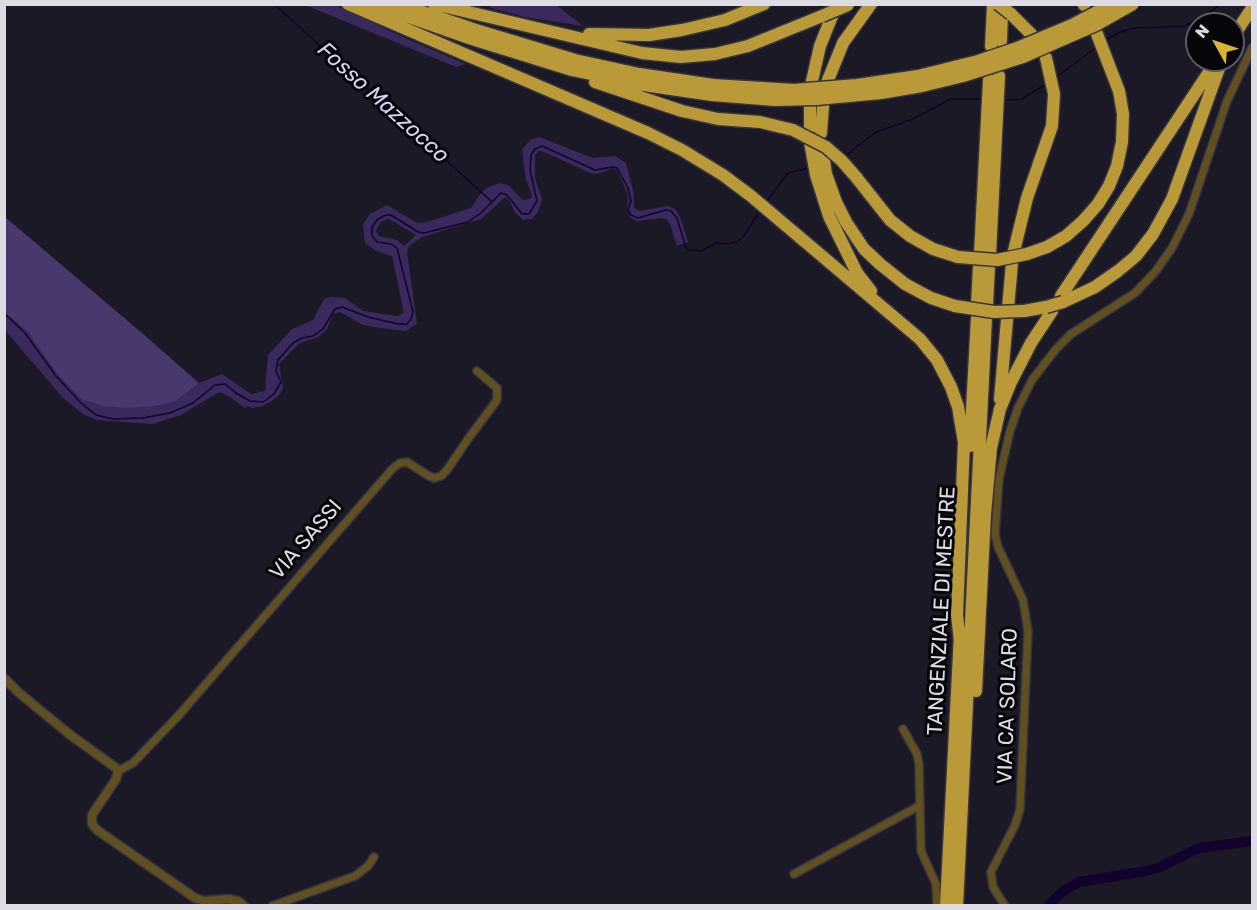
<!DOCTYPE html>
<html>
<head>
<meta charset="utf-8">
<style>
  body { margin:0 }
  #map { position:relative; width:1257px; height:910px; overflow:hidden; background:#1c1926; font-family:Rubik,sans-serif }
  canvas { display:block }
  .frame { position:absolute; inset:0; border:6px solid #dddbe4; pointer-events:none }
  .north { position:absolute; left:1185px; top:12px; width:60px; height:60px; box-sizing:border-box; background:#06050a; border:2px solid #5c5b61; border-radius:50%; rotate:310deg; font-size:16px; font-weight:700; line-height:24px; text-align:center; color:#dddbe4 }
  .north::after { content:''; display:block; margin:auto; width:21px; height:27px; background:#dbb333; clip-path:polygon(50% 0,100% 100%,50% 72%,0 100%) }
</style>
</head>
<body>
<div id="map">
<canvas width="1257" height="910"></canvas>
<div class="frame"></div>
<div class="north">N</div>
</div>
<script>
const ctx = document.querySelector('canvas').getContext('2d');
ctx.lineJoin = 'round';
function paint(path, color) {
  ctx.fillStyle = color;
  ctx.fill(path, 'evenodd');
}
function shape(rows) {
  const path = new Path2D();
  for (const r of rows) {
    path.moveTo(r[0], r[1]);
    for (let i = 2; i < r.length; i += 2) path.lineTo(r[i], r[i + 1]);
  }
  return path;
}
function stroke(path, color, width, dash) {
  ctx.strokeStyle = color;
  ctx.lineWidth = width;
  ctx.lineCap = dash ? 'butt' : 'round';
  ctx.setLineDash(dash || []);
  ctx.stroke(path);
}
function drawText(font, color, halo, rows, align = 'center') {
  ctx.font = font + ' Rubik,sans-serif';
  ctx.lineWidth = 6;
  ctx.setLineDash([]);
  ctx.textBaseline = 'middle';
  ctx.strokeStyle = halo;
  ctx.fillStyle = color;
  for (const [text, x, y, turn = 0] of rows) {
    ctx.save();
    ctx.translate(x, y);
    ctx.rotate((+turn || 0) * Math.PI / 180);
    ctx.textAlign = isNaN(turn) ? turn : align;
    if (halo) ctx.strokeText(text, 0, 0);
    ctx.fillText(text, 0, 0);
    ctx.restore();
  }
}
const green = shape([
  [305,5,335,5,396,34,465,64,456,67],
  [489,5,556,5,583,26,525,17,491,8],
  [539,137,593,158,615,156,626,163,634,194,634,208,639,211,668,206,675,209,680,217,688,242,677,246,670,224,666,219,662,218,637,221,631,218,627,211,628,195,617,170,613,168,598,174,590,173,542,151,538,151,535,156,535,178,542,199,538,212,532,219,523,220,515,212,509,200,505,197,481,219,422,237,409,246,407,252,417,324,406,331,380,328,363,325,340,312,333,314,327,329,319,337,300,343,279,364,283,388,280,394,272,401,262,406,253,408,246,406,245,408,230,397,219,392,181,415,153,424,96,420,83,414,63,398,5,330,4,313,27,331,58,375,83,400,102,406,176,401,199,383,222,374,251,394,265,391,268,355,292,329,313,320,324,299,331,297,345,298,364,311,397,316,404,313,392,256,376,251,365,243,363,224,370,214,387,205,417,223,427,222,471,208,481,193,488,187,500,183,508,185,523,200,530,199,532,195,526,180,522,150,530,140],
  [388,219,391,220,416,235,404,246,397,240,379,236,376,231,378,227,381,222]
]);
const forest = shape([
  [5,217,142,333,199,383,176,401,154,406,127,408,102,406,83,400,58,375,27,331,5,313]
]);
const stream = shape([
  [274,4,491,201],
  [1106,40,1120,32,1135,28,1185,26,1200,19,1221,4],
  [1055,78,1097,47],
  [1007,100,1022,99,1046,84],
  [845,156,876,132,913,119,951,99,983,99],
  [766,202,788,173,809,168],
  [4,313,25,333,56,376,81,403,96,415,113,419,143,418,170,413,193,403,215,385,225,384,236,393,250,401,263,402,274,394,281,382,276,371,278,360,293,343,302,338,313,336,323,329,335,309,342,307,368,317,398,324,407,324,411,319,413,312,397,248,391,244,377,242,372,236,372,227,378,219,386,215,391,215,418,232,424,233,468,222,481,213,501,193,507,195,522,214,529,214,537,201,530,170,531,155,535,149,542,146,595,170,613,167,617,168,628,188,631,201,628,210,631,215,638,218,666,210,671,211,677,218,686,248,689,250,701,251,716,243,727,244,737,242,743,237,760,211]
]);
const river = shape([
  [1048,906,1062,892,1079,882,1146,871,1158,868,1199,848,1252,841]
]);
const minor = shape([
  [903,729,917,754,919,764,921,851,936,884,937,906],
  [118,771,133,763,179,715,393,468,400,463,407,462,429,476,434,478,441,476,447,470,468,439,497,400,497,388,477,371],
  [794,874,919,806],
  [272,906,355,876,368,866,374,857],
  [1005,906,993,887,991,872,1015,825,1020,809,1028,631,1023,600,998,547,995,534,999,479,1010,431,1018,408,1032,380,1056,349,1071,334,1135,293,1155,272,1172,248,1189,214,1227,101,1252,48]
]);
const tertiary = shape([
  [4,678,18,692,69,734,116,768,118,771,116,779,92,815,92,824,97,830,195,898,205,901,229,899,238,901,244,906]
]);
const motorway = shape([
  [348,4,648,133,682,150,723,175,751,196,920,339,937,360,951,387,958,407,964,442,957,615,960,641],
  [372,4,472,39,572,70,637,84,712,95],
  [399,4,476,30,575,60,639,74,713,85],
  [434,4,642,53,681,57,715,54,748,46,822,16],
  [1084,4,1084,5],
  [1011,14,1031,34],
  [589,34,649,35,682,30,725,20,764,4],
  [1233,37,1252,8],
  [1001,41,1002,12],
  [991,46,993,6],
  [828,80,843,43,871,4],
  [812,81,820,46,836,6],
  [595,82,682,111,718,119,760,122,793,130],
  [810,128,810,107],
  [821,133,823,106],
  [810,142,816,175,829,216,857,273,871,291],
  [822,148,826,174,836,202,846,222,864,249,880,264,905,284,931,298,955,306],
  [856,177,890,220,910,236,933,249,958,257],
  [1014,251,1027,198,1052,126,1054,94,1046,58],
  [980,254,989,80],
  [990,254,999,76],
  [1027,254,1047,247,1066,236,1083,221,1098,204,1109,186,1117,166,1122,142,1123,114,1119,91,1097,34],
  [1061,296,1217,60],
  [1063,302,1095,287,1118,271,1136,256,1153,234,1172,199,1222,60],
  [977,305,979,266],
  [987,305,989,267],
  [1024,311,1046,307],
  [1000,399,1012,263],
  [970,446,977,318],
  [976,691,985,514,991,448,1000,409,1011,382,1031,343,1052,311],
  [946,906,960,634],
  [957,906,986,318]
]);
const motorwayBridge = shape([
  [998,4,1011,14],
  [822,16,848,5],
  [713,85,794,90,857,85,918,76,978,61,1017,48,1072,25,1112,4],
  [712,95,775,100,817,99,881,93,922,86,963,76,1023,57,1096,25,1133,4],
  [793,130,826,147,842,161,856,177],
  [958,257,997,260,1027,254],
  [955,306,994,312,1024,311],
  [1046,307,1063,302]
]);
const streetNames = [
  ["VIA SASSI",306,540,-49],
  ["TANGENZIALE DI MESTRE",942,611,-87],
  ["VIA CA' SOLARO",1008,706,-88]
];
const waterNames = [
  ["Fosso Mazzocco",383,103,42]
];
paint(green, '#3a295c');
paint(forest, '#48386e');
stroke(stream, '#12002d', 1.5);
stroke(river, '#12002d', 10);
stroke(minor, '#373441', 10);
stroke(tertiary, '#373441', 11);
stroke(motorway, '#373441', 15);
stroke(minor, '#605021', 7);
stroke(tertiary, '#605021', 8);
stroke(motorway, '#ba9a38', 12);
stroke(motorwayBridge, '#373441', 15, []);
stroke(motorwayBridge, '#ba9a38', 12);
drawText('21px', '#dddbe4', '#06050a', streetNames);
drawText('italic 22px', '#dad2f5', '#06050a', waterNames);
</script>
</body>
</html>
